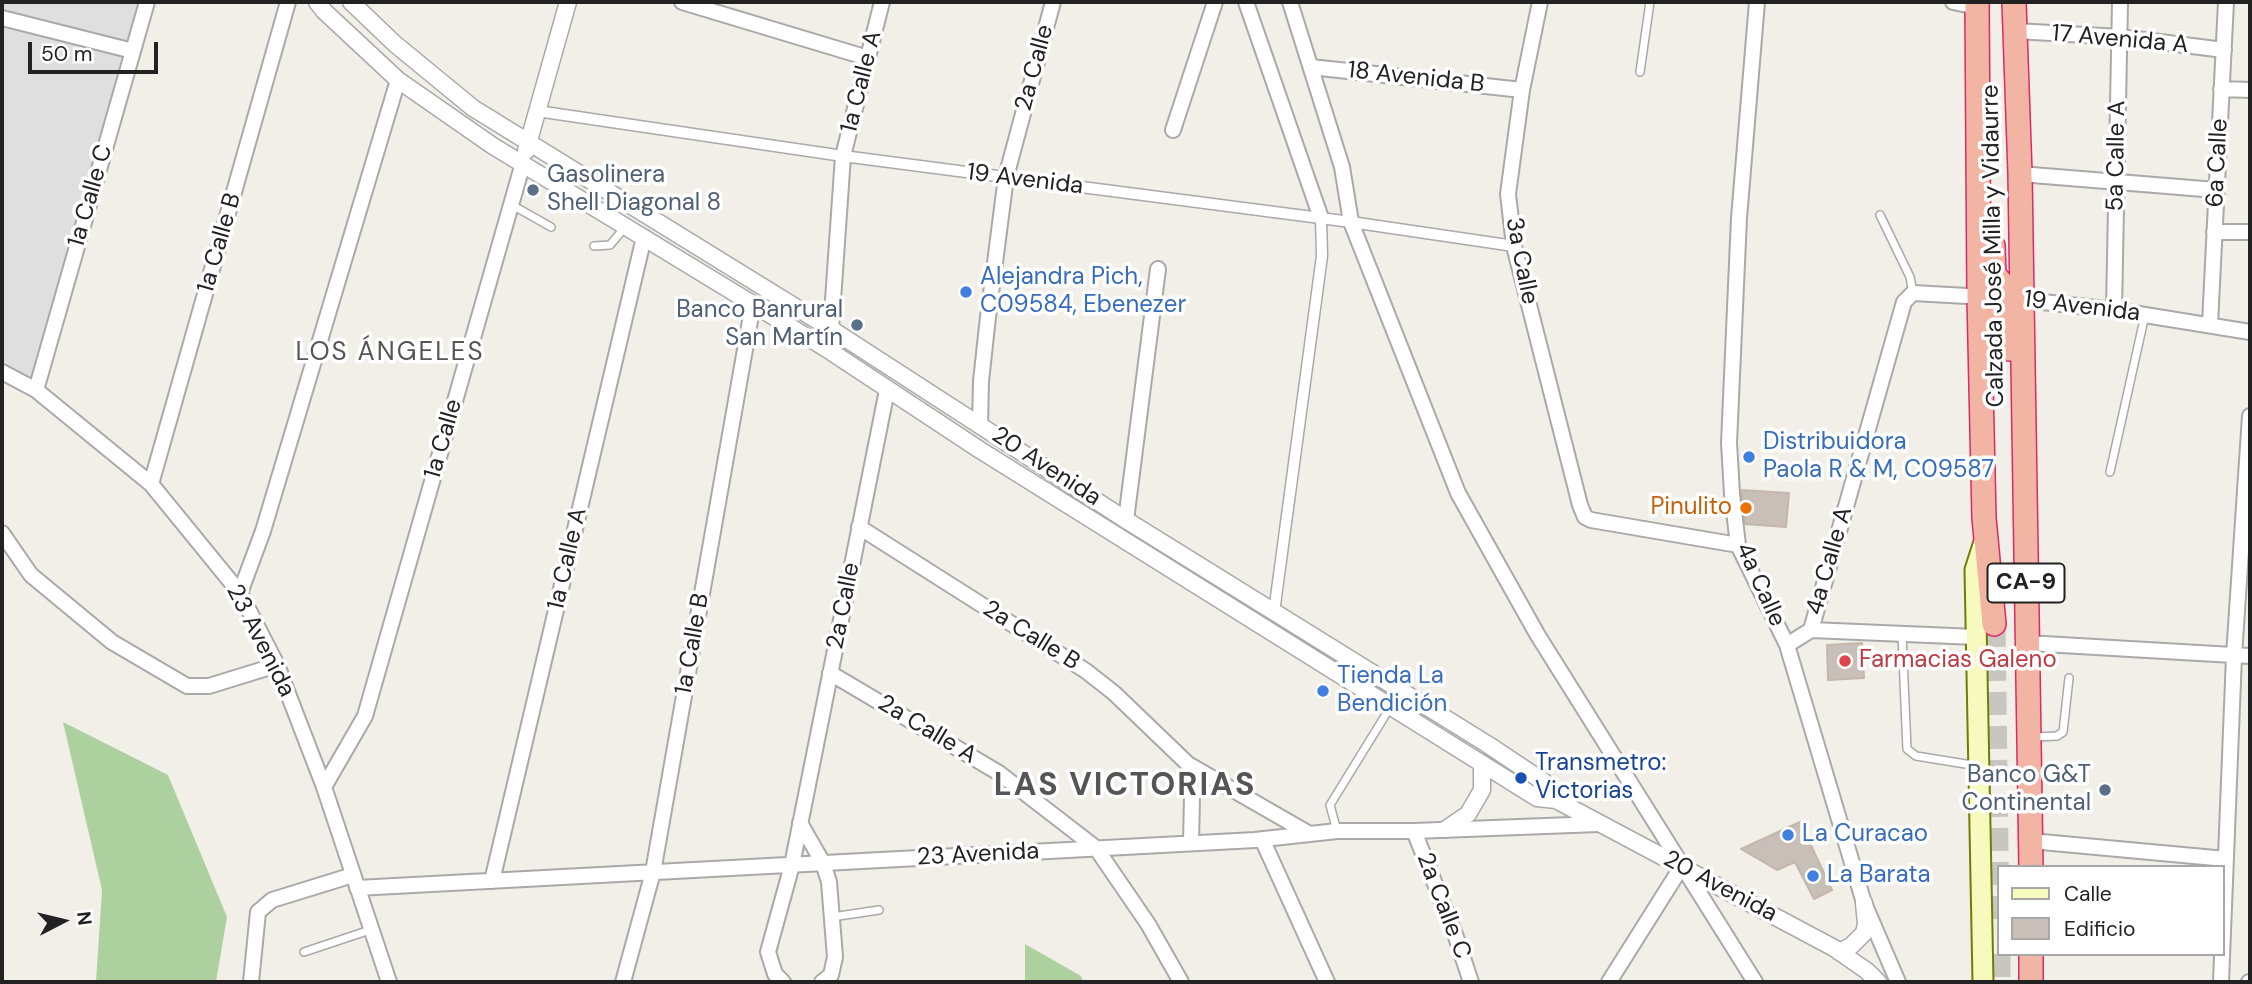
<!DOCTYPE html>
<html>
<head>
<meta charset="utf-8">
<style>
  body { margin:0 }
  #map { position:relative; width:2252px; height:984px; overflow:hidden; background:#f2efe9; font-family:"DM Sans",sans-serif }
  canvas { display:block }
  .frame { position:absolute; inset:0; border:4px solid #222; pointer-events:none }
  .legend { position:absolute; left:1997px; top:865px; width:228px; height:91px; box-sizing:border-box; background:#fff; border:2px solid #a7a7a7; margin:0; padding:9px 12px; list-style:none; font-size:21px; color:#222 }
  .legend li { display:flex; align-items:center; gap:14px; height:35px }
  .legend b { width:35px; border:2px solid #a7a7a7 }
  .north { position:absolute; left:28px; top:886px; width:70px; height:70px; -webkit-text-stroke:5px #fff; paint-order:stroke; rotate:83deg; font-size:19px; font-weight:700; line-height:28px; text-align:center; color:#222 }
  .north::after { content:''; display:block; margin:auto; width:24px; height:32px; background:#222; clip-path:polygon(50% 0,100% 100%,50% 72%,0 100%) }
  .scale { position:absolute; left:28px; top:42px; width:130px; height:32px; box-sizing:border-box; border:4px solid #222; border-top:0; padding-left:9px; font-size:21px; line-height:24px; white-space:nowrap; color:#222; -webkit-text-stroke:5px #fff; paint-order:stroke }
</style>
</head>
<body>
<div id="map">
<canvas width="2252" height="984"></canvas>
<div class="frame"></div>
<ul class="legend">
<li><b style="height:9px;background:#f7fabf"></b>Calle</li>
<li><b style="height:19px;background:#c7bfb8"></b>Edificio</li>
</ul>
<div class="north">N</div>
<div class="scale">50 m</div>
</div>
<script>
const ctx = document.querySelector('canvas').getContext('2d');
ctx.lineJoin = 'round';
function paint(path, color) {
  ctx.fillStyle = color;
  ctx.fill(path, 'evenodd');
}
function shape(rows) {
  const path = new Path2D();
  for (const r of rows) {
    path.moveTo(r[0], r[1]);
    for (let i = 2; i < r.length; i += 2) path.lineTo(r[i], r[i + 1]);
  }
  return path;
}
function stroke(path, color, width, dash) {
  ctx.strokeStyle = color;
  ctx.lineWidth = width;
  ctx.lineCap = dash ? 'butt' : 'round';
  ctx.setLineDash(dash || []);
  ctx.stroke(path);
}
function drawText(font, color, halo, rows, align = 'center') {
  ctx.font = font + ' "DM Sans",sans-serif';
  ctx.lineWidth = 7;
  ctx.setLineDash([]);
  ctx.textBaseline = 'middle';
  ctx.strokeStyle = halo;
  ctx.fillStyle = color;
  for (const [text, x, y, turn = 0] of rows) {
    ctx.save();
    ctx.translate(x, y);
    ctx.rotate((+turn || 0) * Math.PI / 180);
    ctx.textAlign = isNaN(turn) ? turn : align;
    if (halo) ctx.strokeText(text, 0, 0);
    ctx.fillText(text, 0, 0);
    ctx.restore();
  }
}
const residential = shape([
  [2,2,140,2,35,387,2,364]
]);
const forest = shape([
  [63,722,168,775,227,917,216,982,96,982,102,890],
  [1025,944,1081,976,1083,982,1025,982]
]);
const building = shape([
  [1741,490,1789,493,1786,527,1745,524,1741,490],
  [1862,643,1864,678,1828,680,1827,645,1862,643],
  [1800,822,1832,890,1814,899,1795,862,1777,870,1741,849,1800,822]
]);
const trunkTunnel = shape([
  [1994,624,1998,923],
  [1999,954,1999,982]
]);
const service = shape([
  [1640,72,1650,2],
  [512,205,551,227],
  [1880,215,1910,277,1913,293],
  [594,246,610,245,626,226],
  [2110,472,2145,315],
  [1902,635,1907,749,1916,756,1978,766],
  [2034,737,2057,736,2063,732,2069,678],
  [1337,831,1330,805,1391,706],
  [832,917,879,910],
  [304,952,370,930]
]);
const pedestrian = shape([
  [537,111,843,156,1351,222,1514,246],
  [1274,612,1322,256,1321,218]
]);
const minor = shape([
  [682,2,868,58],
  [1246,2,1321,218],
  [1290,2,1342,167,1351,222,1458,493,1537,634,1755,982],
  [1540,2,1522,90,1508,194,1514,246,1580,505,1585,517,1591,520,1738,545],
  [1757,2,1739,218,1729,443,1732,494,1738,545,1787,645,1864,903,1898,982],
  [1953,2,1977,7],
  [2,18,133,51],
  [2016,31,2120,37,2224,50],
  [1311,67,1522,90],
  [2221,89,2250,90],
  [1173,130,1215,2],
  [2020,174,2216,190],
  [2214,232,2250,232],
  [2016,299,2114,310,2250,332],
  [2114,310,2120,2],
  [2210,324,2226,2],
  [831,329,843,156,882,2],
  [2,372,36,390,151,484,240,593,277,665,324,787,389,982],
  [36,390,147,2],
  [980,425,981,381,988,317,1006,177,1053,2],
  [151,484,288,2],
  [1126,520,1158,269],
  [859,527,1086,671,1114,693,1188,764,1308,833],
  [2,533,31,575,112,642,187,686,209,686,277,665],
  [240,593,263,531,398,80],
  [1811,630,1904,302,1913,293,1985,297],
  [2027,643,2250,656],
  [1787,645,1811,630,1976,637],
  [830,673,999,773,1096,848,1148,924,1181,982],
  [1188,764,1192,796,1191,843],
  [324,787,365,716,523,163],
  [800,823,823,863,829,882,835,957,831,975,822,982],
  [1414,831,1456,937,1471,982],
  [1262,839,1327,982],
  [2031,841,2226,859],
  [492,881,644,237],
  [357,888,1255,840,1337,831,1414,831,1598,824],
  [251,982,258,912,272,900,353,875],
  [623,982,653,872,753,304],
  [783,982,775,974,768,952,792,865,887,390],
  [1609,982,1682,866],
  [2221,982,2234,656,2250,416],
  [2249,982,2250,982]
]);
const tertiary = shape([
  [317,2,324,11,398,80,493,146,830,351,980,450,1537,798,1556,800,1834,948,1867,971,1878,982],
  [351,2,395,44,473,108,831,329,1126,520,1487,744,1544,782,1556,800],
  [526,151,568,2],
  [1446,829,1468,814,1482,790,1482,764],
  [1839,952,1851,946,1864,933,1866,924,1864,903]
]);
const secondary = shape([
  [1983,982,1975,570,1984,542]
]);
const trunk = shape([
  [1977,2,1979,297,1984,518,1994,624],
  [2014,2,2020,174,2031,867],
  [1993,246,1994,274,2010,294,2021,299],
  [1979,297,1991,303,2006,319,2009,325,2009,349],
  [2031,982,2031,954]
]);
const markers = [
  [533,190,7,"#5c6f8a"],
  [966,292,7,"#3f7fe0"],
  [857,325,7,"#5c6f8a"],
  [1749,457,7,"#3f7fe0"],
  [1746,508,7,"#e8710a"],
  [1845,661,7,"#e0444e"],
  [1323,691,7,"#3f7fe0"],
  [1521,778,7,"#1a4fb4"],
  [2105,790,7,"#5c6f8a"],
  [1788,835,7,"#3f7fe0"],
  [1813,876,7,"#3f7fe0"]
];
const shields = [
  [2026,583,77]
];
const shieldNames = [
  ["CA-9",2026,583]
];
const streetNames = [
  ["17 Avenida A",2120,40,5],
  ["2a Calle",1035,68,-75],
  ["18 Avenida B",1416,78,6],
  ["1a Calle A",862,82,-76],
  ["5a Calle A",2117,156,-89],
  ["6a Calle",2218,163,-87],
  ["19 Avenida",1025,180,7],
  ["1a Calle C",91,196,-74],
  ["1a Calle B",220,243,-74],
  ["Calzada José Milla y Vidaurre",1994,246,-91],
  ["3a Calle",1521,261,79],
  ["19 Avenida",2082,307,7],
  ["1a Calle",444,439,-74],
  ["20 Avenida",1046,467,33],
  ["1a Calle A",568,559,-77],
  ["4a Calle A",1830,561,-74],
  ["4a Calle",1760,585,66],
  ["2a Calle",844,606,-79],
  ["2a Calle B",1031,636,32],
  ["23 Avenida",260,641,63],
  ["1a Calle B",693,644,-80],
  ["2a Calle A",927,730,31],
  ["23 Avenida",978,855,-3],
  ["20 Avenida",1720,887,28],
  ["2a Calle C",1443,906,69]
];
const serviceNames = [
  ["Gasolinera",547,176,"left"],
  ["Shell Diagonal 8",547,204,"left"],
  ["Banco Banrural",843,311],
  ["San Martín",843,339],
  ["Banco G&T",2091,776],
  ["Continental",2091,804]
];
const shopNames = [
  ["Alejandra Pich,",980,278],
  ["C09584, Ebenezer",980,306],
  ["Distribuidora",1763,443],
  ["Paola R & M, C09587",1763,471],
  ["Tienda La",1337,677],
  ["Bendición",1337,705],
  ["La Curacao",1802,835],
  ["La Barata",1827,876]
];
const foodNames = [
  ["Pinulito",1732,508]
];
const healthNames = [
  ["Farmacias Galeno",1859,661]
];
const transitNames = [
  ["Transmetro:",1535,764],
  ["Victorias",1535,792]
];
const neighbourhoodNames = [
  ["LOS ÁNGELES",390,353]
];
const districtNames = [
  ["LAS VICTORIAS",1125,787]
];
paint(residential, '#e0dfdf');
paint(forest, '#add19e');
paint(building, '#c7bfb8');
stroke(building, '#c4b6ab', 2);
stroke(trunkTunnel, '#c8c6c1', 23, [23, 11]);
stroke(service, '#a9a9a9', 10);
stroke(pedestrian, '#a9a9a9', 13);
stroke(minor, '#a9a9a9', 18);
stroke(tertiary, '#a9a9a9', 19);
stroke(secondary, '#707d05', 23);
stroke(trunk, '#dc2a67', 26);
stroke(service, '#fff', 7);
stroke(pedestrian, '#fff', 10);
stroke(minor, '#fff', 14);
stroke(tertiary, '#fff', 16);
stroke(secondary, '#f7fabf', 19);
stroke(trunk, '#f2b4a3', 23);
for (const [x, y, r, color] of markers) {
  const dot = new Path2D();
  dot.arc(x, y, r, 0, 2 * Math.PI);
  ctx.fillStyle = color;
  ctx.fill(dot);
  stroke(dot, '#fff', 2.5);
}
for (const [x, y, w] of shields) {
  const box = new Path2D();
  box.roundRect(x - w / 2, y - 19.5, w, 39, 5);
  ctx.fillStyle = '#fff';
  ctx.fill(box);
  stroke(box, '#222', 2);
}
drawText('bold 23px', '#222', null, shieldNames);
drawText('24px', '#222', '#fff', streetNames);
drawText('24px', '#4e5e75', '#fff', serviceNames, 'right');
drawText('24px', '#366cbe', '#fff', shopNames, 'left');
drawText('24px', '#c56008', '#fff', foodNames, 'right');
drawText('24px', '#be3a42', '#fff', healthNames, 'left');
drawText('24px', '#164399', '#fff', transitNames, 'left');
ctx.letterSpacing = '2px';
drawText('26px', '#555', '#fff', neighbourhoodNames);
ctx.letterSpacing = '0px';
ctx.letterSpacing = '2px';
drawText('bold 32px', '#555', '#fff', districtNames);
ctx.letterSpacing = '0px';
</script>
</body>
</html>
